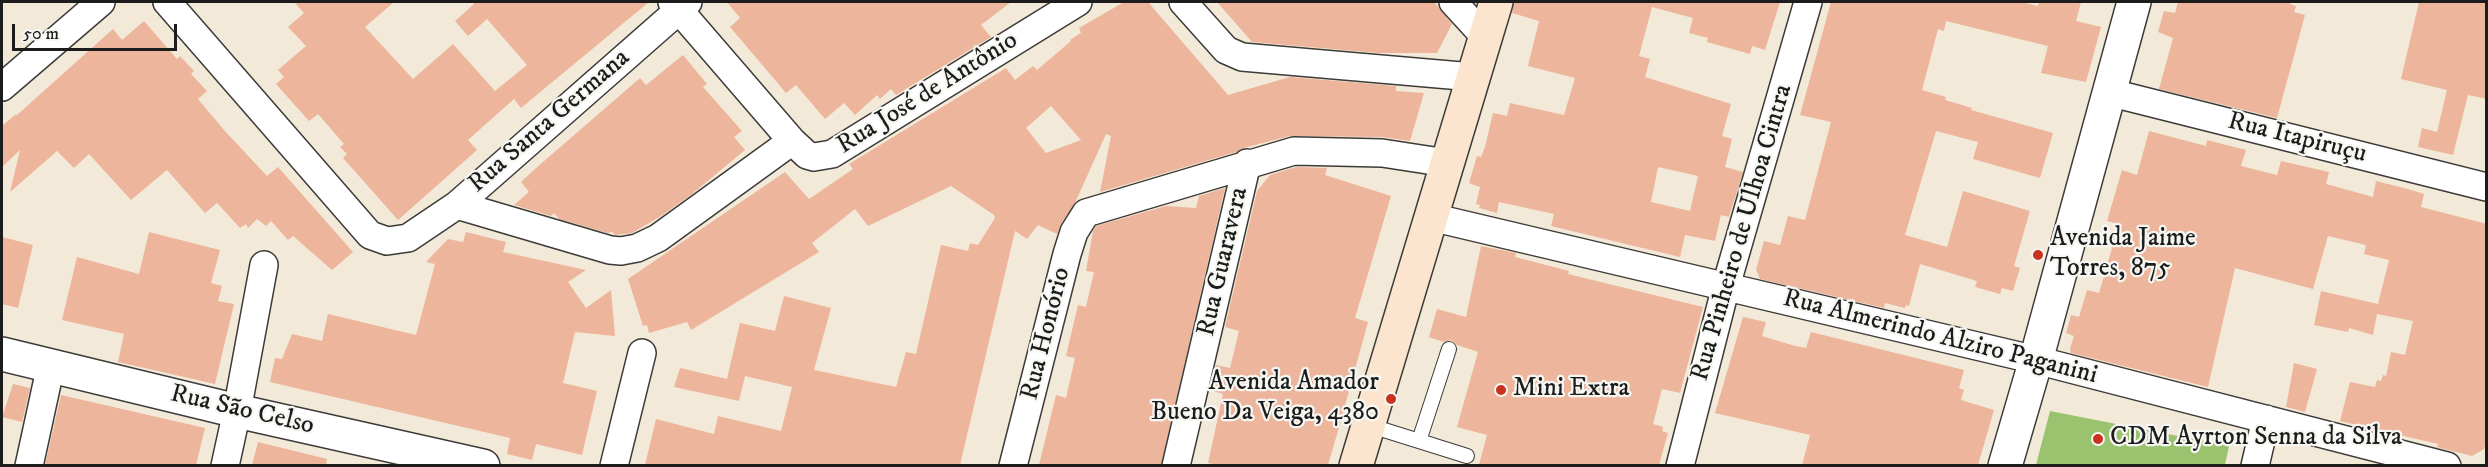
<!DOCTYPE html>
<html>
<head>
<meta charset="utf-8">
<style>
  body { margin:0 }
  #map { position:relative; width:2488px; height:467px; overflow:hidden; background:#f3e9d8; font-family:"IM FELL DW Pica",serif }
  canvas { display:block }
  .frame { position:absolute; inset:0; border:3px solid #1c1c1c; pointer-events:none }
  .scale { position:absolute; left:12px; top:24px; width:165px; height:27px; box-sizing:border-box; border:3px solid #1c1c1c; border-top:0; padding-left:8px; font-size:18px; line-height:21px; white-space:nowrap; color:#1c1c1c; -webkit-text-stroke:4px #f6f6f2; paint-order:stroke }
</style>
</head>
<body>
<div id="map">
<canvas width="2488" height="467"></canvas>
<div class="frame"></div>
<div class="scale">50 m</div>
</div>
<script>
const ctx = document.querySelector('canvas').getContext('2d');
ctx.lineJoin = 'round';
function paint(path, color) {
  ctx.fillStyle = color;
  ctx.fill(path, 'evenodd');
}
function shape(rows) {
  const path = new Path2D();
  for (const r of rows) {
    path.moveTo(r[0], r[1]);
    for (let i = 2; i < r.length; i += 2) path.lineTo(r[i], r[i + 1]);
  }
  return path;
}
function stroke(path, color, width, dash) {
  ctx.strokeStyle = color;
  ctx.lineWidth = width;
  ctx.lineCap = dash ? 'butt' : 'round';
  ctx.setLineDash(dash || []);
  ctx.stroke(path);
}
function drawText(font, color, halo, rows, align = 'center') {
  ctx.font = font + ' "IM FELL DW Pica",serif';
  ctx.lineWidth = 4.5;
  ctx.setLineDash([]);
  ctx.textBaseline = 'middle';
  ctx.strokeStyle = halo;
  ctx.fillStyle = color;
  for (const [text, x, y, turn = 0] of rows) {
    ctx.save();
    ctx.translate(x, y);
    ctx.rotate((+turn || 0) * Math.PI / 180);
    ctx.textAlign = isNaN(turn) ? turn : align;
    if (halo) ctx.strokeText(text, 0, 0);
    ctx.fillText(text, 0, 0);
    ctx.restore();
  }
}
const green = shape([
  [2050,411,2229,446,2225,465,2036,465]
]);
const building = shape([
  [294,2,394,2,365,27,413,79,453,44,495,91,527,65,487,19,468,36,455,21,474,4,472,2,649,2,521,108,514,99,468,140,477,150,398,220,343,158,347,154,340,147,344,144,318,114,309,121,276,84,284,77,278,70,306,46,288,27,304,13],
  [727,2,1011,2,981,25,991,37,896,95,891,89,880,99,877,95,855,115,844,103,825,119,796,85,786,93,730,27,740,18],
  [1124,2,1148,2,1228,95,1290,77,1396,86,1396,91,1424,93,1410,141,1382,137,1290,136,1243,148,1236,152,1100,192,1111,136,1106,134,1075,203,1061,224,1057,234,1038,225,1027,239,1015,231,960,465,645,465,656,419,714,434,718,416,781,431,792,387,745,376,739,401,674,387,680,368,727,379,740,323,775,331,784,296,831,308,814,370,896,387,906,352,916,354,941,245,968,251,970,243,978,245,995,218,994,215,951,186,868,226,855,209,812,243,819,252,691,330,687,322,649,333,647,325,643,326,628,279,785,172,809,199,853,169,849,164,1006,68,1015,80,1033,66,1037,70,1071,41,1070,40,1081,33,1079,28],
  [1051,106,1081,140,1046,153,1026,128],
  [1217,2,1434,2,1452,24,1437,53,1379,53,1252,42],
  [1514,2,1780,2,1765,50,1752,46,1750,54,1707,42,1708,38,1689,33,1693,18,1652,7,1639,56,1650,59,1645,77,1731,104,1722,136,1732,139,1725,167,1743,172,1729,217,1721,215,1715,241,1685,235,1680,257,1551,226,1554,214,1499,202,1497,213,1479,208,1480,205,1476,204,1480,187,1469,183,1477,156,1481,157,1485,147,1493,113,1507,116,1510,103,1564,115,1575,78,1528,66,1539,21,1512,13],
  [1658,167,1698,176,1690,211,1651,202],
  [1831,2,2021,2,2038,6,2039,2,2081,2,2076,21,2101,27,2086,82,2041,73,2048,46,1946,21,1944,31,1938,29,1922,90,1946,97,1945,100,1972,108,1971,110,2053,133,2040,178,1973,159,1978,142,1936,131,1905,235,1947,247,1963,191,2030,211,2014,266,2020,268,2013,291,2002,288,2000,294,1975,287,1977,281,1920,264,1909,306,1906,305,1905,308,1885,303,1884,308,1760,279,1758,274,1756,270,1764,241,1780,245,1788,216,1805,220,1831,122,1800,115],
  [2178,2,2291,2,2290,4,2296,6,2294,12,2305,15,2277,118,2159,89,2173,38,2158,32,2164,11,2175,13],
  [2419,2,2487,2,2487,99,2468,95,2453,155,2418,147,2422,128,2437,132,2447,90,2401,79],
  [144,21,177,59,180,56,194,71,191,74,207,91,198,99,224,130,267,176,278,167,353,252,332,270,293,236,288,240,271,221,266,226,257,219,248,228,246,224,240,228,217,203,205,213,167,170,131,200,89,154,74,168,57,151,10,192,20,150,2,167,2,126,15,115,17,115,113,29,122,40],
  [683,55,707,84,703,87,742,131,734,137,745,150,692,194,661,216,632,233,614,235,613,232,607,233,559,219,554,213,551,216,514,205,529,192,521,182,535,169,640,78,646,85],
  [2149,131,2206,146,2207,140,2246,150,2241,166,2277,175,2281,161,2329,172,2326,184,2373,197,2376,181,2408,189,2424,194,2421,207,2487,224,2487,439,2484,449,2472,456,2437,447,2438,444,2340,421,2350,382,2375,387,2377,380,2381,381,2383,375,2386,376,2391,352,2405,355,2413,321,2377,314,2373,335,2349,328,2348,332,2314,325,2321,291,2378,304,2389,260,2364,254,2366,245,2328,236,2313,289,2235,268,2208,387,2071,353,2070,348,2074,336,2066,333,2071,315,2079,317,2087,290,2099,293,2119,224,2107,221,2122,170,2137,175],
  [1296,167,1327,168,1325,175,1391,196,1355,318,1368,322,1340,424,1328,465,1219,465,1208,463,1223,394,1210,390,1216,365,1230,368,1239,331,1225,327,1257,191,1270,175],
  [1225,188,1161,465,1039,465,1056,395,1066,398,1075,358,1066,356,1078,305,1086,307,1094,272,1086,271,1093,231,1096,226,1166,206,1196,208,1199,196],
  [149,232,220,250,211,283,222,286,218,301,234,304,215,384,118,362,124,334,62,320,77,257,139,274],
  [466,232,506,242,503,252,586,270,568,282,586,308,611,290,615,336,575,332,563,383,597,391,582,455,536,444,532,460,507,454,510,438,270,382,275,358,282,359,292,334,322,341,328,314,416,335,435,264,426,262,448,239,463,242],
  [2,237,33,245,18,308,2,304],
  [1481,246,1516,253,1515,257,1569,271,1568,274,1703,307,1680,393,1662,389,1653,424,1663,427,1662,431,1668,433,1659,465,1479,465,1487,435,1457,427,1478,352,1457,345,1451,340,1444,342,1429,337,1437,309,1466,317],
  [1743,317,1766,322,1762,336,1795,346,1806,348,1811,332,1964,370,1959,388,1964,390,1961,400,1994,410,1978,465,1802,465,1810,435,1715,413],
  [2294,363,2317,369,2305,412,2286,407],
  [13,384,30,388,22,422,2,417],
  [61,395,205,428,196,465,45,465],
  [258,442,327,459,326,465,252,465]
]);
const service = shape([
  [1368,425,1467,456],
  [1419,441,1449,349]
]);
const minor = shape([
  [167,2,370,235,387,241,408,238,457,205,688,2],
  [672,2,792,141],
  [1183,2,1226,50,1242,57,1473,77],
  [1453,2,1485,37],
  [2,87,101,2],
  [2108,92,2486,187],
  [457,205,610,250,621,251,637,248,658,238,792,141,807,155,814,157,832,154,1078,2],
  [1431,217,2036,360,2447,466],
  [29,466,51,365],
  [225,466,237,411,264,265],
  [614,466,642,353],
  [1013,466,1067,254,1074,232,1086,213,1294,151,1382,153,1447,163],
  [1176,466,1247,163],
  [1680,466,1726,286,1808,2],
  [2255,466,2266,419]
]);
const tertiary = shape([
  [2,354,237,411,483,466],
  [2005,466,2036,360,2134,2]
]);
const secondary = shape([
  [1356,466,1496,2]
]);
const markers = [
  [2038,255,6,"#c8321e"],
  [1501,390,6,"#c8321e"],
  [1391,399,6,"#c8321e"],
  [2098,439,6,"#c8321e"]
];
const streetNames = [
  ["Rua José de Antônio",928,94,-32],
  ["Rua Santa Germana",550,122,-41],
  ["Rua Itapiruçu",2297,139,14],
  ["Rua Pinheiro de Ulhoa Cintra",1743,233,-74],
  ["Rua Guaravera",1224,262,-77],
  ["Rua Honório",1047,334,-76],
  ["Rua Almerindo Alziro Paganini",1940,338,14],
  ["Rua São Celso",242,411,13]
];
const poiNames = [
  ["Avenida Jaime",2050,240],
  ["Torres, 875",2050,270],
  ["Avenida Amador",1379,384,"right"],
  ["Bueno Da Veiga, 4380",1379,414,"right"],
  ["Mini Extra",1513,390],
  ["CDM Ayrton Senna da Silva",2110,439]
];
paint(green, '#9ac370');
paint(building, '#edb59b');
stroke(service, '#3c3b38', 16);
stroke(minor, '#3c3b38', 30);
stroke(tertiary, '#3c3b38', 36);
stroke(secondary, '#3c3b38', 36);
stroke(service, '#fff', 14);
stroke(minor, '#fff', 27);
stroke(tertiary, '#fff', 33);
stroke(secondary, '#fbe5cf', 33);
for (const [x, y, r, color] of markers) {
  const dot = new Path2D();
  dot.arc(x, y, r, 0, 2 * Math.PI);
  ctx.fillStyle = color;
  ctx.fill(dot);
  stroke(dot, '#f6f6f2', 2);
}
drawText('26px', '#1c1c1c', '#f6f6f2', streetNames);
drawText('26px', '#1c1c1c', '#f6f6f2', poiNames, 'left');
</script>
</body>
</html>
